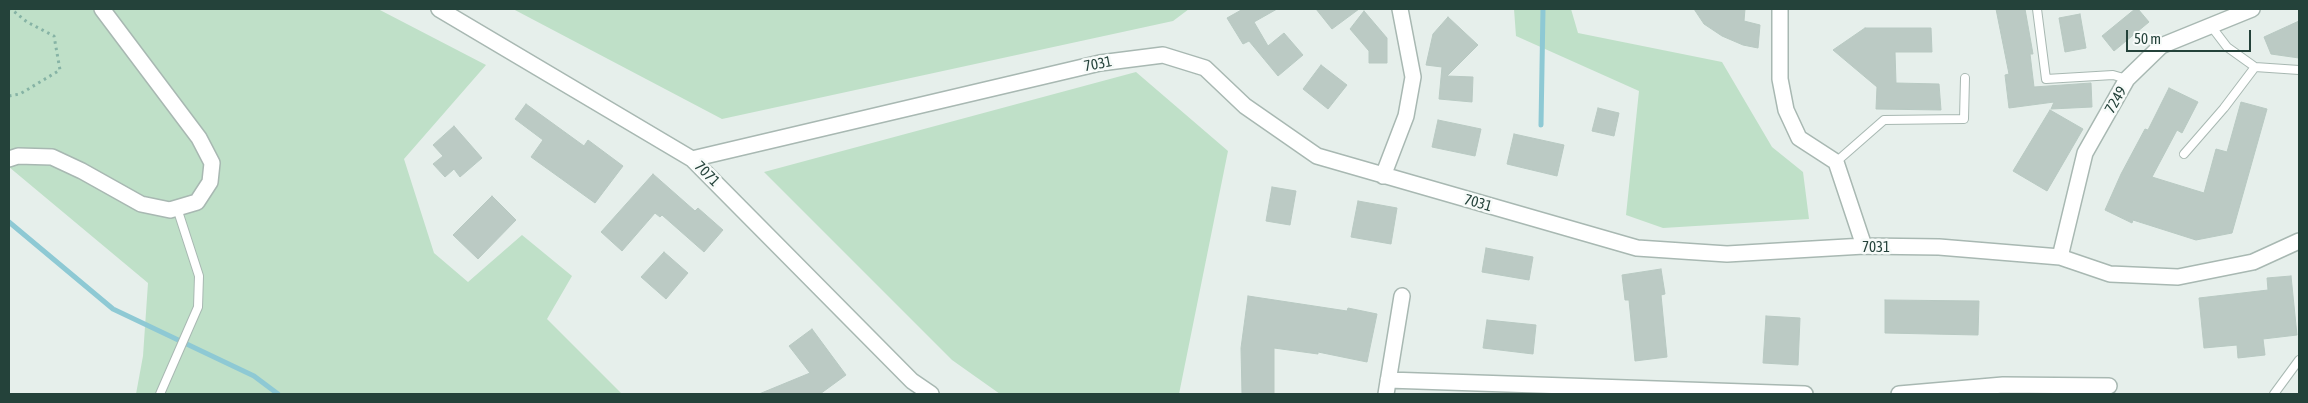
<!DOCTYPE html>
<html>
<head>
<meta charset="utf-8">
<style>
  body { margin:0 }
  #map { position:relative; width:2308px; height:403px; overflow:hidden; background:#e6efeb; font-family:"Asap Condensed",sans-serif }
  canvas { display:block }
  .frame { position:absolute; inset:0; border:10px solid #24423a; pointer-events:none }
  .scale { position:absolute; left:2126px; top:30px; width:125px; height:22px; box-sizing:border-box; border:2px solid #24423a; border-top:0; padding-left:6px; font-size:15px; line-height:18px; white-space:nowrap; color:#24423a; -webkit-text-stroke:4px #f7fbf9; paint-order:stroke }
</style>
</head>
<body>
<div id="map">
<canvas width="2308" height="403"></canvas>
<div class="frame"></div>
<div class="scale">50 m</div>
</div>
<script>
const ctx = document.querySelector('canvas').getContext('2d');
ctx.lineJoin = 'round';
function paint(path, color) {
  ctx.fillStyle = color;
  ctx.fill(path, 'evenodd');
}
function shape(rows) {
  const path = new Path2D();
  for (const r of rows) {
    path.moveTo(r[0], r[1]);
    for (let i = 2; i < r.length; i += 2) path.lineTo(r[i], r[i + 1]);
  }
  return path;
}
function stroke(path, color, width, dash) {
  ctx.strokeStyle = color;
  ctx.lineWidth = width;
  ctx.lineCap = dash ? 'butt' : 'round';
  ctx.setLineDash(dash || []);
  ctx.stroke(path);
}
function drawText(font, color, halo, rows, align = 'center') {
  ctx.font = font + ' "Asap Condensed",sans-serif';
  ctx.lineWidth = 5;
  ctx.setLineDash([]);
  ctx.textBaseline = 'middle';
  ctx.strokeStyle = halo;
  ctx.fillStyle = color;
  for (const [text, x, y, turn = 0] of rows) {
    ctx.save();
    ctx.translate(x, y);
    ctx.rotate((+turn || 0) * Math.PI / 180);
    ctx.textAlign = isNaN(turn) ? turn : align;
    if (halo) ctx.strokeText(text, 0, 0);
    ctx.fillText(text, 0, 0);
    ctx.restore();
  }
}
const green = shape([
  [9,9,378,9,486,65,404,159,434,253,468,282,522,235,572,276,547,319,622,394,136,394,143,356,148,283,9,167],
  [513,9,1189,9,1173,21,722,119],
  [1514,9,1571,9,1578,33,1722,62,1772,147,1803,172,1809,219,1663,228,1626,215,1639,91,1516,36],
  [1136,72,1228,151,1179,394,1000,394,952,360,764,172]
]);
const stream = shape([
  [1541,125,1543,9],
  [9,222,113,309,254,376,278,394]
]);
const building = shape([
  [1243,9,1277,9,1254,22,1268,46,1284,33,1303,55,1278,76,1249,41,1243,44,1227,18,1243,9],
  [1316,9,1359,9,1332,29,1316,9],
  [1694,9,1745,9,1744,21,1760,25,1758,48,1743,45,1722,36,1704,24,1694,9],
  [1996,9,2025,9,2033,54,2030,54,2034,87,2091,83,2092,107,2051,109,2054,102,2009,108,2005,75,2009,74,1996,9],
  [2135,9,2138,9,2149,22,2114,51,2102,36,2135,9],
  [1364,11,1387,38,1387,63,1369,63,1369,51,1350,29,1364,11],
  [2080,14,2086,48,2065,52,2059,18,2080,14],
  [1448,17,1478,45,1447,76,1473,77,1472,102,1439,99,1442,67,1426,65,1433,34,1448,17],
  [2299,21,2299,58,2271,54,2264,37,2299,21],
  [1865,28,1931,28,1932,52,1895,52,1896,83,1939,84,1941,110,1876,109,1877,87,1833,50,1865,28],
  [1321,65,1347,85,1328,109,1303,89,1321,65],
  [2169,88,2198,102,2182,133,2177,130,2152,177,2204,193,2216,149,2227,152,2241,102,2267,109,2232,233,2196,240,2133,220,2132,223,2105,210,2121,174,2145,129,2148,130,2169,88],
  [526,104,584,146,588,140,623,166,595,203,531,157,543,140,515,119,526,104],
  [1598,108,1619,113,1614,136,1592,131,1598,108],
  [2050,110,2083,129,2047,191,2013,171,2050,110],
  [1438,120,1481,129,1475,156,1432,147,1438,120],
  [454,126,482,158,460,177,454,169,445,177,433,164,443,156,433,145,454,126],
  [1514,134,1564,145,1557,176,1507,164,1514,134],
  [653,174,695,211,698,208,723,230,704,252,662,215,660,217,655,213,622,251,601,232,653,174],
  [1272,187,1296,191,1290,225,1266,221,1272,187],
  [492,196,516,220,478,259,453,235,492,196],
  [1358,201,1397,208,1391,244,1351,237,1358,201],
  [1486,248,1533,257,1529,280,1482,272,1486,248],
  [664,252,688,273,666,299,641,277,664,252],
  [1661,269,1665,294,1661,295,1667,357,1635,361,1629,300,1625,300,1622,275,1661,269],
  [2291,276,2297,335,2263,339,2265,355,2238,358,2237,345,2204,348,2199,298,2268,290,2267,278,2291,276],
  [1248,296,1347,311,1348,308,1377,314,1367,362,1318,352,1318,354,1274,348,1274,394,1242,394,1241,348,1248,296],
  [1885,300,1979,301,1978,335,1885,333,1885,300],
  [1766,316,1800,318,1798,365,1763,363,1766,316],
  [1487,320,1536,325,1533,354,1483,348,1487,320],
  [812,329,846,375,820,394,759,394,810,373,789,346,812,329]
]);
const path = shape([
  [9,96,20,94,60,70,54,36,27,22,11,9]
]);
const lane = shape([
  [2037,9,2046,79,2113,75,2127,79],
  [2211,26,2227,47,2255,67,2299,70],
  [2184,154,2224,108,2255,67],
  [1836,162,1884,120,1964,119,1965,78],
  [160,394,198,307,199,276,177,208],
  [2274,394,2299,360]
]);
const street = shape([
  [439,9,692,159,912,381,931,394],
  [1780,9,1780,79,1786,110,1799,138,1836,162,1864,246],
  [9,159,18,156,52,157,82,171,141,204,170,210,197,202,210,182,212,163,199,138,102,9],
  [692,159,1100,63,1163,55,1205,68,1245,106,1317,156,1637,248,1727,254,1864,246,1939,247,2060,257,2110,274,2178,277,2253,262,2299,241],
  [1383,176,1406,116,1413,77,1400,9],
  [2060,257,2085,153,2127,79,2161,46,2252,9],
  [1388,380,1805,394],
  [1386,394,1402,296],
  [1899,394,2003,385,2109,386]
]);
const streetNames = [
  ["7031",1098,64,-11],
  ["7249",2116,100,-60],
  ["7071",707,174,45],
  ["7031",1478,203,16],
  ["7031",1876,247]
];
paint(green, '#bfe0c8');
stroke(stream, '#8ec9d4', 5);
paint(building, '#bbcac4');
stroke(building, '#b8c9c2', 1);
stroke(lane, '#a8b8b2', 10);
stroke(street, '#a8b8b2', 18);
stroke(path, '#86b3a5', 3, [2.5, 4]);
stroke(lane, '#fff', 8);
stroke(street, '#fff', 15);
drawText('15px', '#24423a', '#f7fbf9', streetNames);
</script>
</body>
</html>
